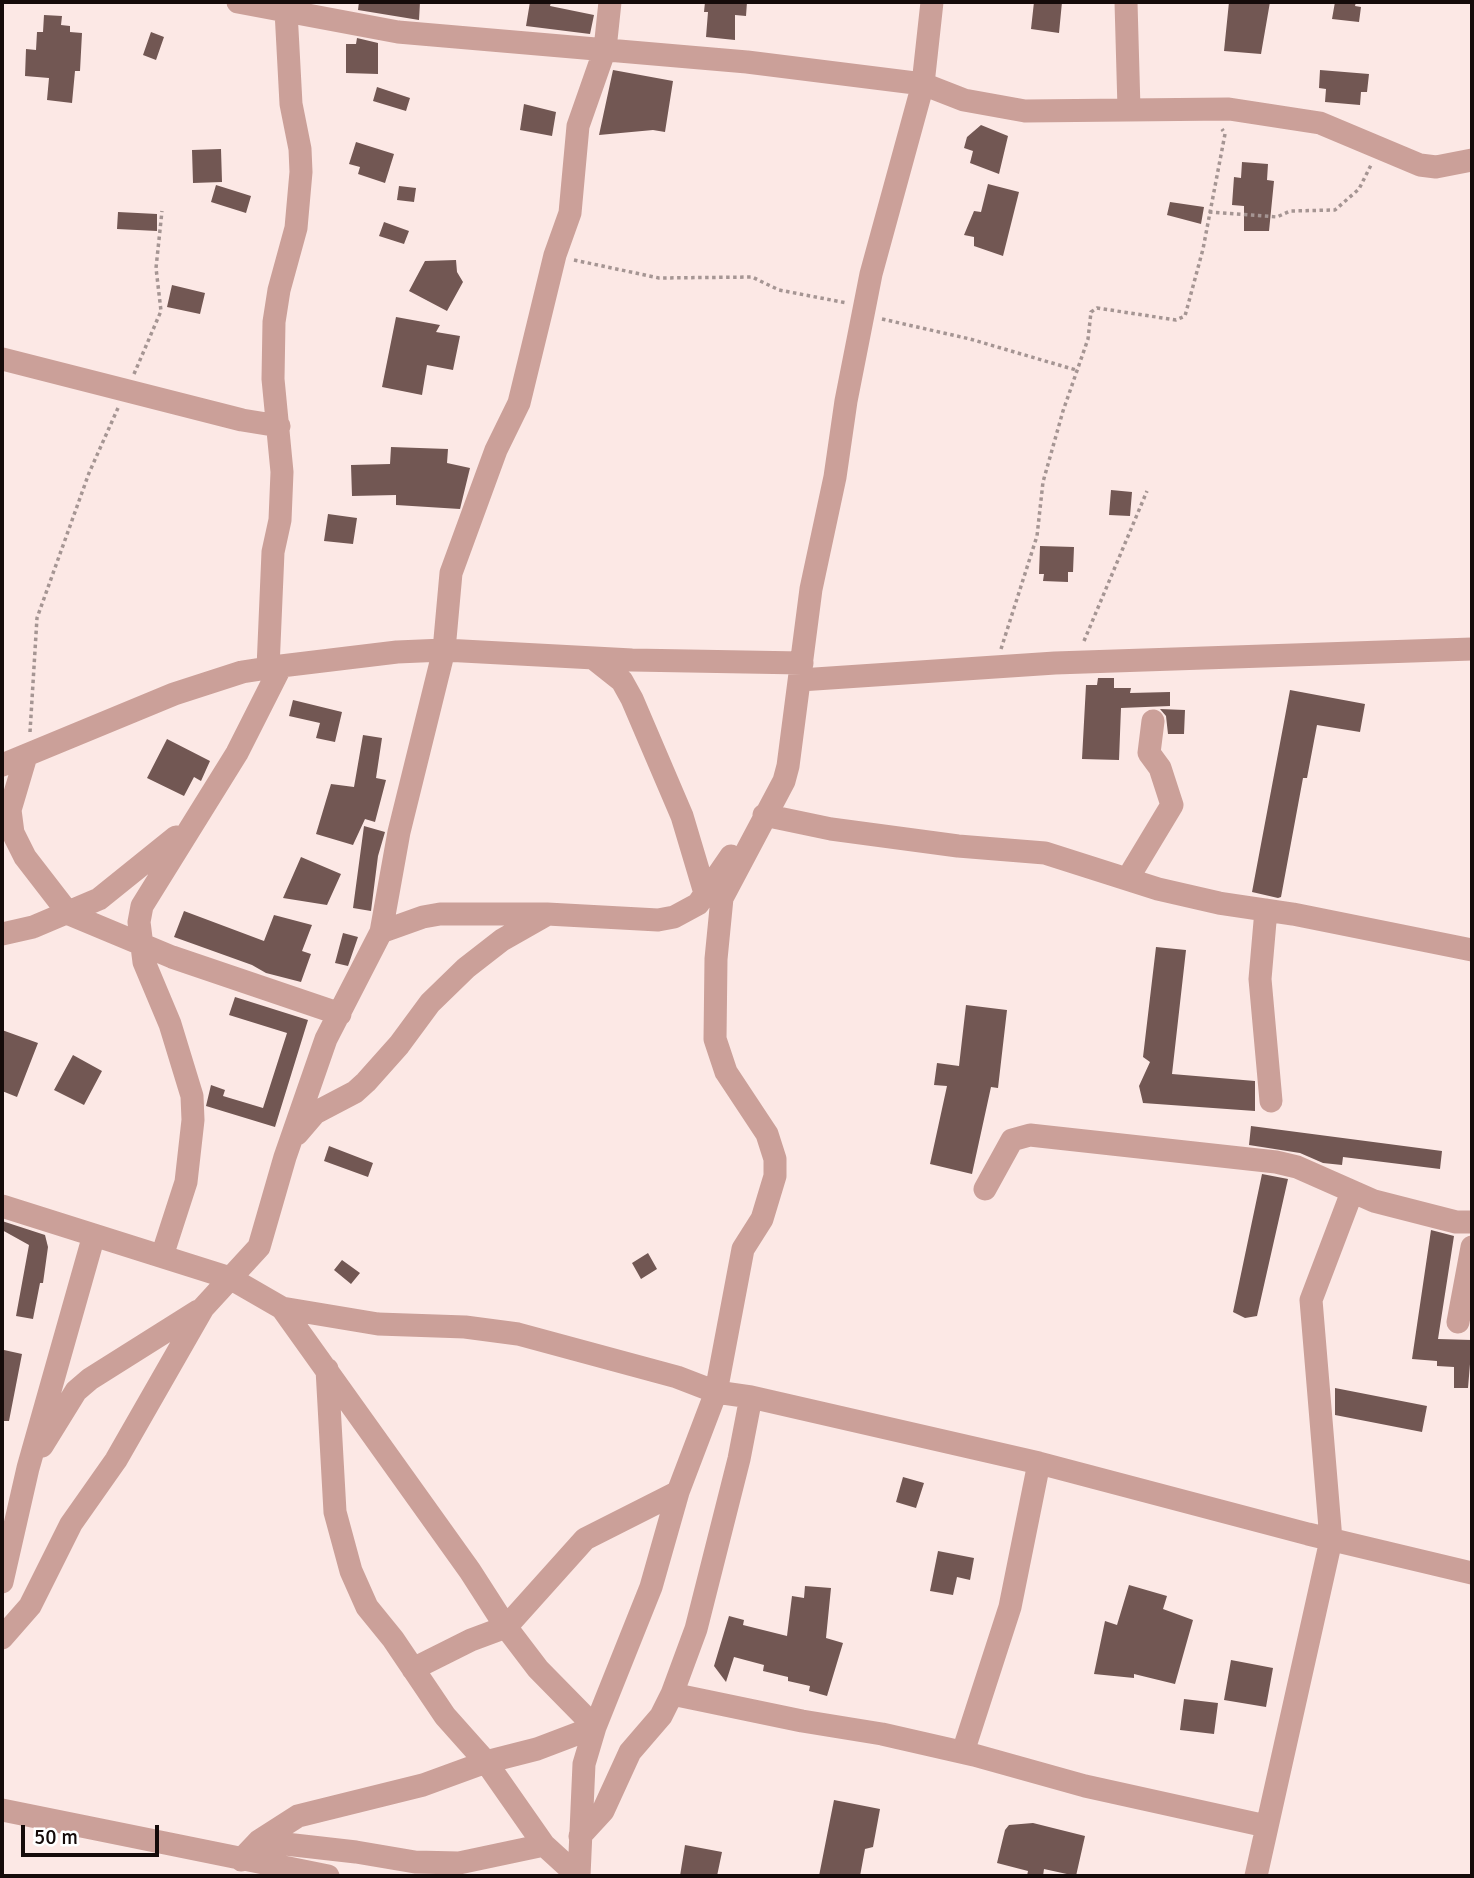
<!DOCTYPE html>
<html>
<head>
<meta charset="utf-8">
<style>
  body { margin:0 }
  #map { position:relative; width:1474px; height:1878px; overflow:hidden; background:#fce8e5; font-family:Signika,sans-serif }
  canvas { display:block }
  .frame { position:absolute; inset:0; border:4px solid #150b0a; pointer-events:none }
  .scale { position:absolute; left:21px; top:1825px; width:138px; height:32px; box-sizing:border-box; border:4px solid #150b0a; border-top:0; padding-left:9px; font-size:21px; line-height:24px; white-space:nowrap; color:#150b0a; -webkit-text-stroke:5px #fff; paint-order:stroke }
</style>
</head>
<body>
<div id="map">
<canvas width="1474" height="1878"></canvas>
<div class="frame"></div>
<div class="scale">50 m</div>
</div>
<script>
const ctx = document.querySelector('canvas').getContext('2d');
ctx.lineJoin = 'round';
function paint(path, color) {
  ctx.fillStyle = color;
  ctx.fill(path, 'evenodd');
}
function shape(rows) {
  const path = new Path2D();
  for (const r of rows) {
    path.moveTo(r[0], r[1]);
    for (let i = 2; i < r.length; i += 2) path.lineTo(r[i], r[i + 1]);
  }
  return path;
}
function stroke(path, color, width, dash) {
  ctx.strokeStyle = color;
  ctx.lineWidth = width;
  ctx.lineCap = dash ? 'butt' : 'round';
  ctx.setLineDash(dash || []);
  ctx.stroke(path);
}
const building = shape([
  [359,2,420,2,419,20,358,10],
  [530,2,551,2,550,6,594,15,590,34,526,26],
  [705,2,747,2,746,16,735,15,735,40,706,37,708,12,704,12],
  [1034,2,1062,2,1059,33,1031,29],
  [1229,2,1270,2,1261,54,1224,51],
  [1335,2,1356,2,1355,6,1361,7,1359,22,1332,19],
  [44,15,62,16,61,25,70,26,70,32,82,33,80,71,75,71,72,103,47,100,49,78,25,76,26,49,36,50,37,32,43,32],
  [151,32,164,37,156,60,143,55],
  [357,38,378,43,378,74,346,73,346,44,356,44],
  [613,70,673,81,665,132,653,130,599,135],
  [1320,70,1369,74,1367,92,1361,92,1360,105,1325,102,1326,89,1319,88],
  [377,87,410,98,406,111,373,101],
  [524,104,556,112,552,136,520,130],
  [981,125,1008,136,999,174,970,163,973,151,964,148,967,137],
  [356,142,394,154,385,183,358,174,360,167,349,164],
  [221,149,222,182,193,183,192,150],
  [1242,162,1268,164,1267,180,1274,181,1269,231,1244,231,1244,206,1232,205,1234,177,1241,178],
  [988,184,1019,192,1003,256,974,246,974,237,964,235,974,211,981,212],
  [216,185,251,196,246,213,211,202],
  [399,186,416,188,414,202,397,200],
  [1170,202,1204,207,1201,224,1167,215],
  [118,212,157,214,157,231,117,229],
  [384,222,409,231,404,244,379,236],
  [456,260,457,272,463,282,447,311,409,291,425,261],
  [172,285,205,293,200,314,167,307],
  [396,317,440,325,436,332,460,336,453,370,427,365,422,395,382,387],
  [391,447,448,449,447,463,470,468,460,509,396,505,396,495,352,496,351,465,390,464],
  [1111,490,1132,492,1130,516,1109,515],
  [328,514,357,518,353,544,324,541],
  [1040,546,1074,547,1073,572,1068,572,1068,582,1043,581,1044,574,1039,574],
  [1098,678,1114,678,1114,688,1131,688,1130,693,1170,692,1170,706,1121,708,1119,760,1082,759,1086,685,1097,685],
  [1290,690,1365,704,1360,732,1317,725,1307,778,1303,778,1281,897,1278,898,1252,892],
  [293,700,342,712,335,742,316,738,320,723,289,716],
  [1160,709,1185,710,1184,734,1168,734,1166,716],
  [363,735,382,738,376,778,386,780,375,822,365,819,353,845,316,834,331,784,354,787],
  [167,739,210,761,201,781,194,777,184,796,147,778],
  [364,826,385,832,378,856,371,911,353,908],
  [301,857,341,874,327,905,283,898],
  [184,911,264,941,274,915,312,925,302,951,311,954,301,982,266,973,252,965,174,937],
  [343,933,358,937,348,966,335,963],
  [1156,947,1186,950,1172,1074,1255,1081,1255,1111,1143,1103,1139,1086,1150,1062,1143,1057],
  [235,997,308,1020,275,1127,206,1106,211,1085,225,1090,223,1096,263,1108,287,1033,229,1015],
  [966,1005,1007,1010,998,1088,991,1087,972,1174,930,1164,947,1086,934,1085,937,1063,959,1066],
  [2,1030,38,1043,17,1097,2,1091],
  [73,1055,102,1071,84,1105,54,1090],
  [1251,1126,1442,1151,1440,1169,1343,1157,1342,1165,1323,1163,1300,1153,1249,1145],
  [329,1146,373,1163,368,1177,324,1161],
  [1262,1174,1288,1179,1257,1316,1245,1318,1233,1312],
  [2,1221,45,1235,48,1247,43,1283,40,1283,33,1319,16,1316,29,1245,2,1230],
  [1431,1230,1454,1236,1438,1339,1472,1340,1468,1388,1454,1388,1454,1367,1437,1366,1437,1361,1412,1359],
  [648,1253,657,1269,641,1279,632,1263],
  [342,1260,360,1273,351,1284,334,1270],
  [4,1350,22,1354,9,1421,2,1421],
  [1335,1388,1427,1406,1422,1432,1335,1415],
  [903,1477,924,1483,916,1508,896,1502],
  [938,1551,974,1558,970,1580,957,1577,953,1595,930,1591],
  [1129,1585,1167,1596,1163,1609,1193,1620,1175,1684,1134,1674,1134,1678,1094,1674,1105,1621,1117,1625],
  [805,1586,831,1588,826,1638,843,1643,827,1696,809,1691,810,1686,788,1681,788,1677,763,1671,764,1665,734,1657,726,1682,714,1666,729,1616,744,1620,743,1625,787,1636,792,1596,804,1598],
  [1231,1660,1273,1668,1266,1707,1224,1700],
  [1184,1699,1218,1703,1214,1734,1180,1730],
  [834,1800,880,1809,873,1847,865,1849,860,1876,819,1876],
  [1033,1823,1085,1836,1076,1876,1044,1869,1043,1876,1027,1876,1028,1871,997,1863,1005,1830,1009,1825],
  [685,1845,722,1852,717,1876,680,1876]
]);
const path = shape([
  [1209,212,1277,217,1290,211,1335,210,1359,189,1371,165],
  [574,260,659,278,752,277,779,290,847,303],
  [882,319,970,339,1076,370],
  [134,374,161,311,156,268,162,211],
  [1084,641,1147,491],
  [1001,649,1037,536,1043,482,1063,411,1088,339,1091,312,1097,308,1176,320,1185,316,1203,249,1225,134,1222,129],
  [30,732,37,618,89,473,118,408]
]);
const minor = shape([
  [238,2,398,32,747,62,923,84,964,100,1025,111,1229,109,1320,123,1420,165,1436,167,1472,160],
  [1126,2,1129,109],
  [2,359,242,420,279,426],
  [593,658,622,681,632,699,682,816,705,893],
  [268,668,273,552,280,520,282,472,273,379,274,322,279,290,296,228,301,172,300,149,291,104,286,11],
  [800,680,1055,663,1472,649],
  [26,756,10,810,13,833,25,857,69,914,172,957,340,1014],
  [2,765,174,694,242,672,281,666,397,652,444,650,632,660,802,663],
  [764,815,831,829,958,846,1045,853,1158,889,1219,903,1293,914,1472,950],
  [1128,878,1172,805,1160,768,1149,753,1153,721],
  [1266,910,1260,979,1271,1101],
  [381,932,423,917,440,914,547,914,658,920,674,917,698,904,731,856],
  [2,934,33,927,99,899,176,837],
  [297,1134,315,1113,355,1092,366,1082,399,1045,430,1003,466,968,502,940,546,915],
  [985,1189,1012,1140,1030,1135,1276,1162,1297,1167,1374,1201,1456,1222,1472,1222],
  [2,1206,230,1278,282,1308,378,1324,465,1327,518,1334,677,1377,716,1392,751,1397,1039,1463,1308,1534,1472,1573],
  [162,1256,186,1182,193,1120,192,1096,170,1024,144,962,139,922,142,906,237,753,281,666],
  [1458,1322,1472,1247],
  [327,1369,335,1512,351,1571,367,1607,393,1639,445,1716,486,1762,544,1845,578,1876],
  [42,1446,76,1391,90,1379,198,1311],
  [2,1582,28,1468,94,1235],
  [2,1638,30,1606,71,1524,116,1460,203,1308,259,1247,285,1157,326,1039,381,932,399,832,444,650,451,573,496,450,519,403,555,255,570,213,578,126,605,49,610,2],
  [413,1669,471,1640,506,1627,585,1539,678,1492],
  [672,1694,802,1721,882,1734,974,1755,1085,1786,1266,1826],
  [963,1752,1010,1607,1039,1463],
  [2,1810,328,1876],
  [580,1836,603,1811,630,1752,661,1716,672,1694,696,1629,739,1459,751,1397],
  [259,1841,356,1852,415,1862,459,1863,544,1845],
  [241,1860,259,1841,298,1816,423,1785,486,1762,537,1749,595,1727,538,1669,506,1627,470,1571,282,1308],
  [579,1876,584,1764,595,1727,651,1587,678,1492,716,1392,743,1249,762,1219,775,1176,775,1159,767,1134,726,1072,715,1039,716,959,722,898,784,781,788,766,811,589,835,477,846,401,871,274,923,84,932,2],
  [1256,1876,1331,1540,1311,1300,1352,1192]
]);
paint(building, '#725753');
stroke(path, '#a59593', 3.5, [3.5, 3.5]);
stroke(minor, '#cba099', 23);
</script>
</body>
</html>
